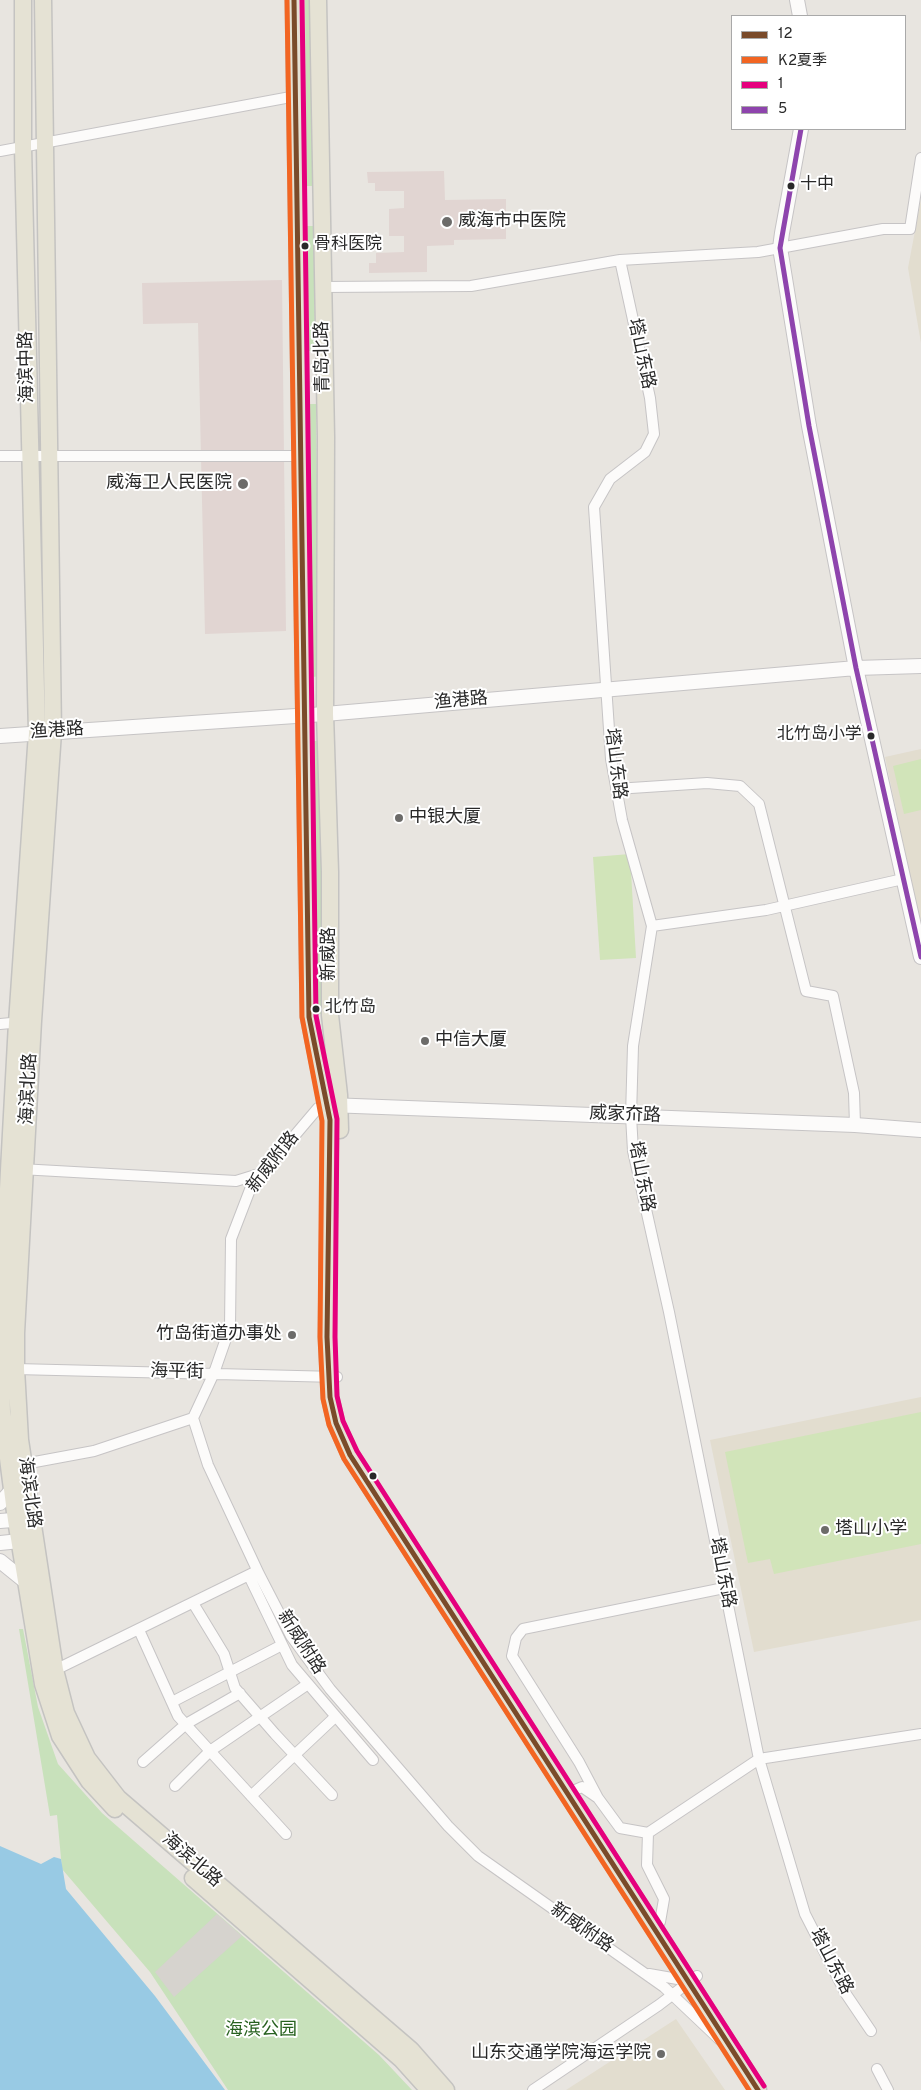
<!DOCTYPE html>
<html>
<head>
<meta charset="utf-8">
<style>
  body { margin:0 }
  #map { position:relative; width:921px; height:2090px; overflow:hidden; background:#e8e5e0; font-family:Overpass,"Noto Sans SC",sans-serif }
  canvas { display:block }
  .legend { position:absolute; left:731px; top:15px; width:175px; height:115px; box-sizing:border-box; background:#fff; border:1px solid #a9a9a9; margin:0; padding:6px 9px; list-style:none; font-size:15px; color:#292929 }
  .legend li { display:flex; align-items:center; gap:10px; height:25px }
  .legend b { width:25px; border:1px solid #a9a9a9 }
</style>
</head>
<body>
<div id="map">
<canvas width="921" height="2090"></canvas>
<ul class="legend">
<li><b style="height:6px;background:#7a4b2a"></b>12</li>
<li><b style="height:6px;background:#f26522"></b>K2夏季</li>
<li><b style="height:6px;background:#e5007d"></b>1</li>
<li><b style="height:6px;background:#8e44ad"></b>5</li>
</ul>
</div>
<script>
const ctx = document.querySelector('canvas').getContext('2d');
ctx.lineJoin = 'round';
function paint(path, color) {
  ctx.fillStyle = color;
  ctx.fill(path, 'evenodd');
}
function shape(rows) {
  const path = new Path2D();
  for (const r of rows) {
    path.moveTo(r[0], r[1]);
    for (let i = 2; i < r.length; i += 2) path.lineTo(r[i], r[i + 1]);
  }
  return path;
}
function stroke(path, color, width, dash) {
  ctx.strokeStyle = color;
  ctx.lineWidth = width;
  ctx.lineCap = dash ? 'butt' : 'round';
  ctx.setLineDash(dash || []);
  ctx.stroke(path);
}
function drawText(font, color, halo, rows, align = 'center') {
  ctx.font = font + ' Overpass,"Noto Sans SC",sans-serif';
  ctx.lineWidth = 4;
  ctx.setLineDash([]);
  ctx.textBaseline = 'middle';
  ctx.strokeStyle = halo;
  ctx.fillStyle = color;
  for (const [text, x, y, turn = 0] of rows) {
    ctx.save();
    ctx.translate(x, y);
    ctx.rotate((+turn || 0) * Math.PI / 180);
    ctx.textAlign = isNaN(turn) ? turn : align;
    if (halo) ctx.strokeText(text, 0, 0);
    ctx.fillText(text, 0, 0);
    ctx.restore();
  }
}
const education = shape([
  [921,199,921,343,908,268],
  [921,749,921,919,919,919,885,757],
  [921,1397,921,1620,754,1652,710,1440],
  [676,2019,725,2090,566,2090]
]);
const medical = shape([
  [444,171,445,200,506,199,506,239,454,240,454,245,427,246,427,272,369,273,369,263,376,263,376,253,404,252,404,236,389,236,389,209,404,208,404,191,375,191,375,183,368,183,367,172],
  [282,280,286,631,205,634,198,323,143,324,142,283]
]);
const green = shape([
  [305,0,311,0,314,186,306,186],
  [307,226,314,226,315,351,309,351],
  [310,404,316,404,319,676,313,677],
  [314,741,320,741,323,1014,316,1014],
  [19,1629,23,1629,38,1707,58,1764,102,1813,379,2055,412,2090,228,2090,150,1972,62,1869,57,1815,50,1816]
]);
const pitch = shape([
  [921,759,921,810,904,814,893,766],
  [630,854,636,958,600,960,593,857],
  [921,1412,921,1544,774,1574,770,1559,748,1563,725,1452]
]);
const plaza = shape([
  [217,1914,242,1936,174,1997,155,1972]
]);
const water = shape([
  [0,1846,41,1864,54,1857,61,1859,66,1889,155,1996,225,2090,0,2090]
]);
const street = shape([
  [0,151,296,96],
  [620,260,650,398,654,434,645,452,610,479,594,507,611,759,622,820,652,926,633,1046,631,1116,633,1151,669,1312,759,1759,805,1914,846,1994,871,2031],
  [323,287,471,286,620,260,758,252,883,229,910,229,921,158],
  [0,456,302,456],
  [616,789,707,783,740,786,759,804,806,991,833,996,854,1093,855,1125],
  [652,926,766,910,903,879],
  [0,1024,22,1022],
  [328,1105,318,1108,251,1187,231,1239,230,1327,214,1373,193,1418,208,1465,259,1574,291,1636,330,1689,448,1826,478,1856,664,1987,720,2040],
  [20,1169,236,1181,262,1173],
  [16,1369,337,1377],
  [24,1464,94,1451,193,1418],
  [249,1576,292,1665,373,1760],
  [193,1603,224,1654,235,1688,275,1734,332,1795],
  [139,1630,178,1716,286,1834],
  [55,1670,257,1571],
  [172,1702,282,1645],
  [143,1762,186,1724,240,1693],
  [175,1786,210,1751,308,1684],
  [575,1790,582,1787,598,1798,620,1828,648,1833,759,1759,921,1734],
  [251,1796,335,1717],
  [598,1798,579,1762,512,1656,516,1638,523,1629,724,1588],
  [648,1833,647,1865,664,1899,660,1922],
  [649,1974,689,1981],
  [877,2069,888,2090],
  [533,2090,659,2005,697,1976]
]);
const secondary = shape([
  [797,0,800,16],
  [801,129,782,233,780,248,782,260,809,426,856,668,921,957],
  [0,736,325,714,856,668,921,666],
  [329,1105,855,1125,921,1130],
  [0,1503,12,1490],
  [0,1521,25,1519],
  [0,1543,29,1540],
  [0,1561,26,1582]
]);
const primary = shape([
  [23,0,23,147,37,733,17,1023,0,1336,2,1412,16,1520,43,1684,60,1736,89,1781,115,1809],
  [43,0,53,732,33,1021,16,1333,16,1369,20,1440,55,1670,66,1713,87,1758,118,1798,411,2050,446,2090],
  [294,0,309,1017,330,1120,327,1337,330,1397,336,1423,350,1455,758,2090],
  [318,0,326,437,325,714,330,872,330,1015,339,1095,340,1130],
  [193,1878,401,2059,429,2090]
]);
const bus1 = shape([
  [294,0,309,1017,330,1120,327,1337,330,1397,336,1423,350,1455,758,2090]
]);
const bus2 = shape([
  [287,0,302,1017,322,1121,320,1337,323,1399,329,1425,344,1459,749,2090]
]);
const bus3 = shape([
  [302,0,316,1016,337,1119,335,1337,337,1396,343,1421,357,1451,764,2086]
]);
const bus4 = shape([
  [801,129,780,248,809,426,856,668,921,957]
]);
const markers = [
  [791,186,4.5,"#292929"],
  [447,222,6,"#6c6b69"],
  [305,246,4.5,"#292929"],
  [243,484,6,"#6c6b69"],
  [871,736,4.5,"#292929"],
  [399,818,5,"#6c6b69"],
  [316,1009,4.5,"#292929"],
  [425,1041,5,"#6c6b69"],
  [292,1335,5,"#6c6b69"],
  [373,1476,4.5,"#292929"],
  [825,1530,5,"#6c6b69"],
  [661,2054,5,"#6c6b69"]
];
const busNames = [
  ["十中",800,186],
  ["骨科医院",314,246],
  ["北竹岛小学",862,736,"right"],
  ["北竹岛",325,1009]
];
const poiNames = [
  ["威海市中医院",458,222],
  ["威海卫人民医院",232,484,"right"],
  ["中银大厦",409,818],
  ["中信大厦",435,1041],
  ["竹岛街道办事处",282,1335,"right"],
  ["塔山小学",835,1530],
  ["山东交通学院海运学院",651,2054,"right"]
];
const streetNames = [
  ["塔山东路",640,354,78],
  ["青岛北路",324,357,-91],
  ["海滨中路",28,367,-91],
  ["渔港路",461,702,-5],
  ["渔港路",57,732,-4],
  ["塔山东路",614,764,83],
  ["新威路",330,954,-90],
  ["海滨北路",30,1089,-87],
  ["威家夼路",625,1116,2],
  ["新威附路",274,1163,-52],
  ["塔山东路",640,1177,79],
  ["海平街",177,1373,1],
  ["海滨北路",28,1493,82],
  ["塔山东路",721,1573,79],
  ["新威附路",300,1643,57],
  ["海滨北路",191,1861,41],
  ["新威附路",581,1929,35],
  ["塔山东路",830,1962,62]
];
const parkNames = [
  ["海滨公园",261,2031]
];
paint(education, '#e2ddcf');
paint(medical, '#e1d5d2');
paint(green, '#c8e1bb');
paint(pitch, '#d1e4b9');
paint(plaza, '#d6d3ce');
paint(water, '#98cae4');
stroke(street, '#c6c4c5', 12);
stroke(secondary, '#c6c4c5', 16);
stroke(primary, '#c4c3c1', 19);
stroke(street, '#fcfbfa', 10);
stroke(secondary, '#fcfbfa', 14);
stroke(primary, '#e5e2d4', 16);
stroke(bus1, '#7a4b2a', 5);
stroke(bus2, '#f26522', 5);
stroke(bus3, '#e5007d', 5);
stroke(bus4, '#8e44ad', 5);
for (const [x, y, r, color] of markers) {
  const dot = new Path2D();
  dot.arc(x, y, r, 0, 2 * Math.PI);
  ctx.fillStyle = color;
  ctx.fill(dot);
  stroke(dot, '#fff', 2);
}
drawText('17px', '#292929', '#fff', busNames, 'left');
drawText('18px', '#292929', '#fff', poiNames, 'left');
drawText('18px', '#292929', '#fff', streetNames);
drawText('18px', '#27611f', '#fff', parkNames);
</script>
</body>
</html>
